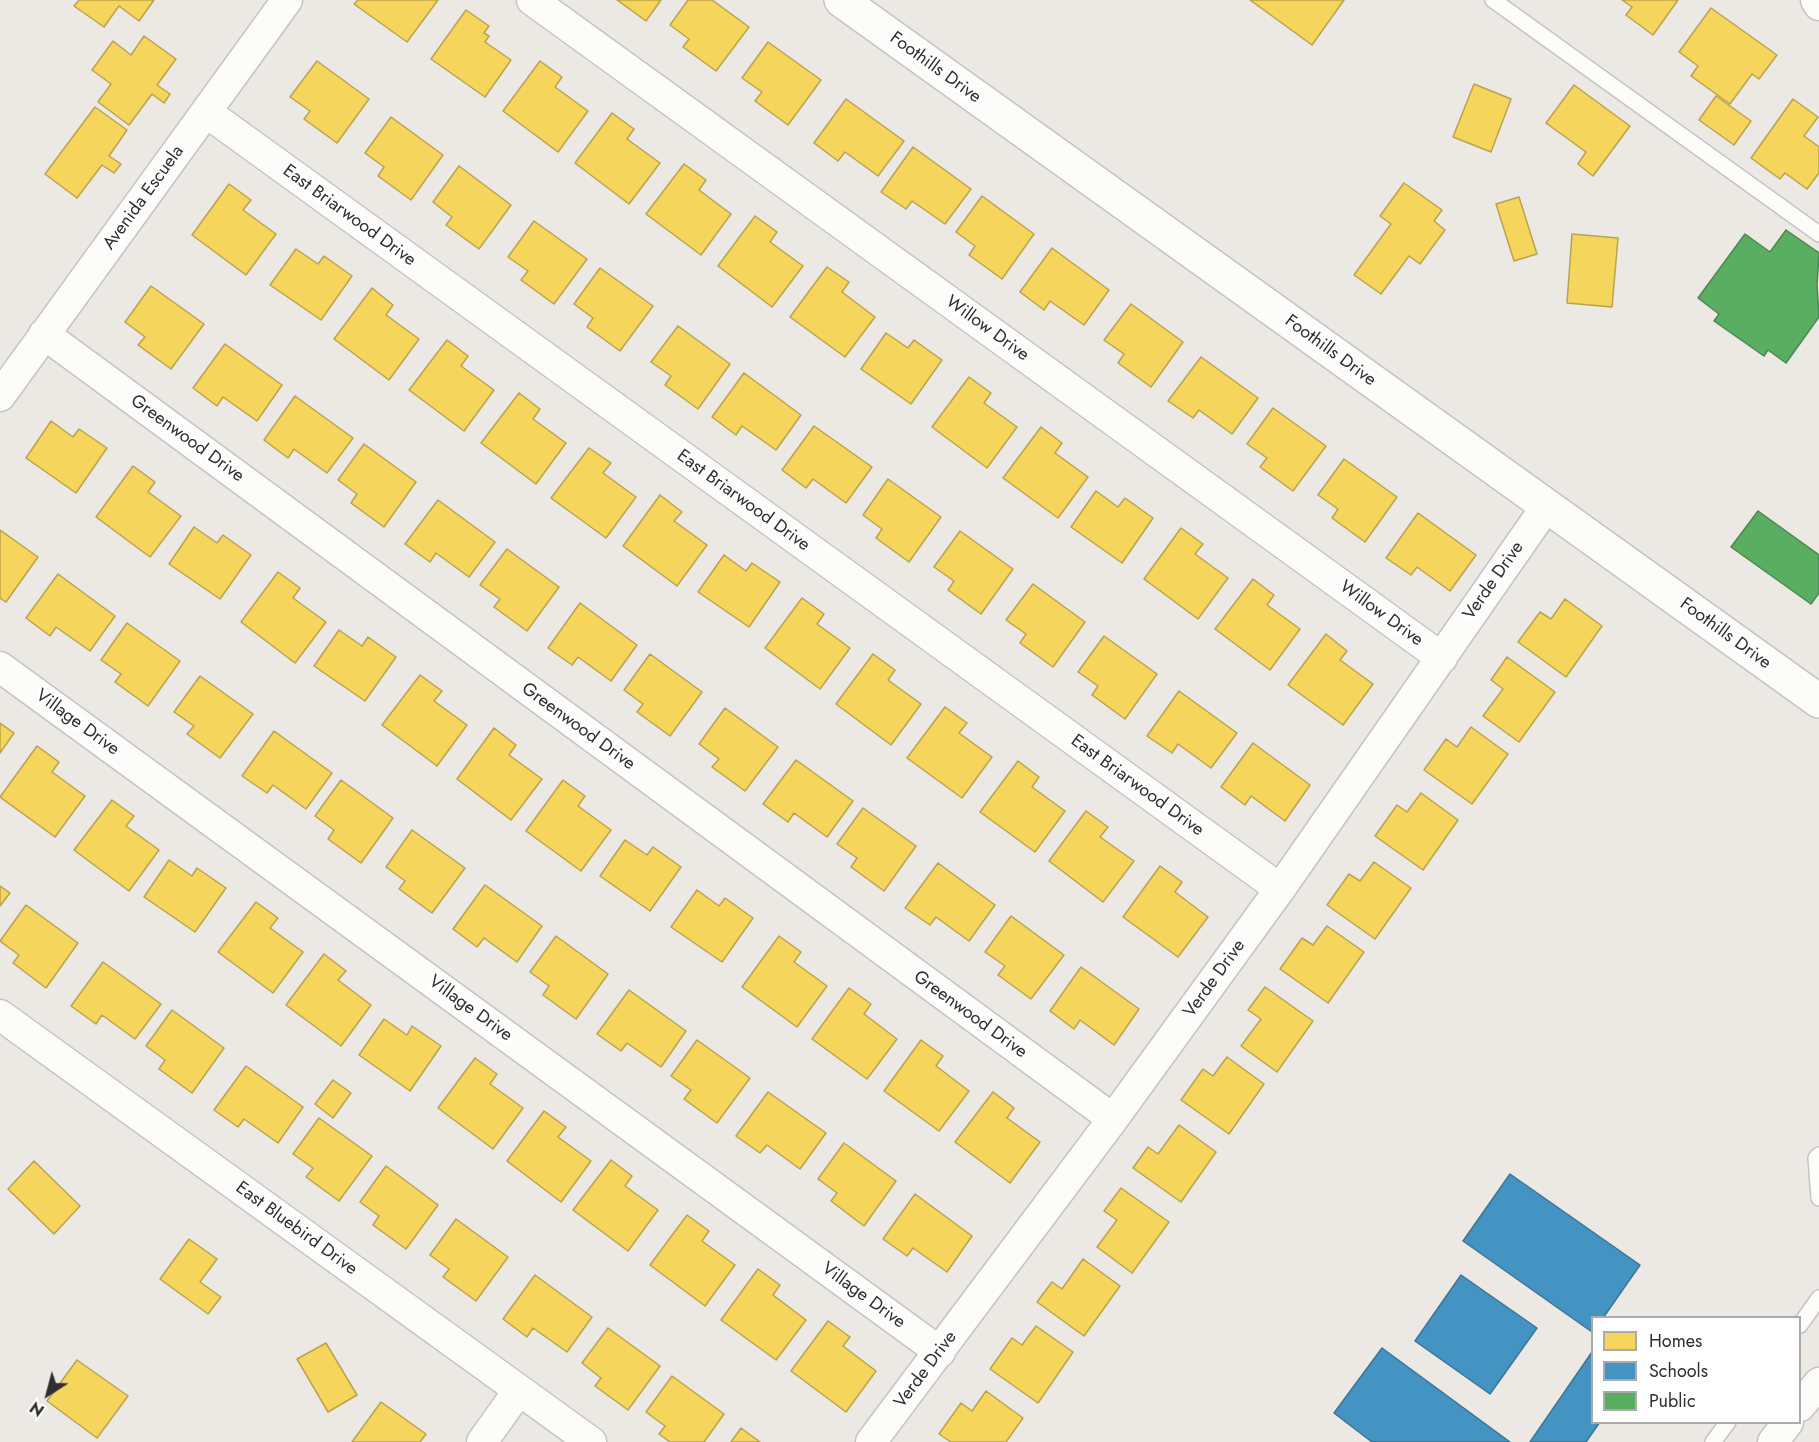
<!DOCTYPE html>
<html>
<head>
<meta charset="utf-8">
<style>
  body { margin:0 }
  #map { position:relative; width:1819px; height:1442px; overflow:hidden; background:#ece8e4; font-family:Jost,sans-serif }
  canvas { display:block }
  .legend { position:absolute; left:1591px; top:1316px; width:210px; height:108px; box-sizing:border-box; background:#fff; border:2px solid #ababab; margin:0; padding:8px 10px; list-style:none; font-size:18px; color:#2e2e2e }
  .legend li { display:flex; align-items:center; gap:12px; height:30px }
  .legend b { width:30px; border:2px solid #ababab }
  .north { position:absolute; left:18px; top:1364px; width:60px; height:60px; -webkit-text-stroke:4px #fff; paint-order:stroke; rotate:216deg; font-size:16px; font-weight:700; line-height:24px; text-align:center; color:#2e2e2e }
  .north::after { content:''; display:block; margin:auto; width:21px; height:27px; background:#2e2e2e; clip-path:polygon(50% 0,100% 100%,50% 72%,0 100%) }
</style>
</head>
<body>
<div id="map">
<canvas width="1819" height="1442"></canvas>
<ul class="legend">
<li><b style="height:16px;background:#f6d55c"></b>Homes</li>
<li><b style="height:16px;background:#4393c3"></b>Schools</li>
<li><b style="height:16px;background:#5aae61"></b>Public</li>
</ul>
<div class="north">N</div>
</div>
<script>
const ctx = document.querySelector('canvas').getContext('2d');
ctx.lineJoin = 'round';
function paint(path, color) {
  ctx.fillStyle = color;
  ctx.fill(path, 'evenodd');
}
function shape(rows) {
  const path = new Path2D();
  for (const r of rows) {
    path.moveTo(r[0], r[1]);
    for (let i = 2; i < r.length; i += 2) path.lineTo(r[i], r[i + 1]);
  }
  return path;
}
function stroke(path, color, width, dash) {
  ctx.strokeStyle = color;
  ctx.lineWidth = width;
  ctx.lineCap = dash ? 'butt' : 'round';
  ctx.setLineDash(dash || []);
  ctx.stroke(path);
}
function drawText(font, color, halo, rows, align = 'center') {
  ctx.font = font + ' Jost,sans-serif';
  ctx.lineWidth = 6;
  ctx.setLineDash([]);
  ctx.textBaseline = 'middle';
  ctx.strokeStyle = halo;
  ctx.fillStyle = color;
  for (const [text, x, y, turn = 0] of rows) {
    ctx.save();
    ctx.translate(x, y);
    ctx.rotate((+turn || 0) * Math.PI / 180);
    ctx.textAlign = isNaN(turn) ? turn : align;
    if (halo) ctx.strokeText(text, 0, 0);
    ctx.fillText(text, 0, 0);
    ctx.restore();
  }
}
const homes = shape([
  [79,0,154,0,139,21,119,6,104,27,74,6,79,0],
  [358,0,438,0,407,42,354,4,358,0],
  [617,0,661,0,646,21,617,0],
  [688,0,712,0,749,27,716,71,683,47,689,39,670,25,688,0],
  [1250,0,1344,0,1312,45,1250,0],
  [1622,0,1678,0,1653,35,1626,15,1632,7,1622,0],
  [1711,8,1777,55,1759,79,1752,74,1730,104,1691,76,1698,66,1679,52,1711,8],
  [466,10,489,26,484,33,489,36,485,42,511,60,485,97,431,59,466,10],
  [144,36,176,59,157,85,170,94,164,103,152,94,129,125,98,102,111,84,92,70,113,41,131,55,144,36],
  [768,42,821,80,788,125,755,101,762,92,742,78,768,42],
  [317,61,369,99,337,143,304,119,310,111,290,97,317,61],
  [540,61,562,77,555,87,588,111,558,152,503,111,540,61],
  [1474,84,1511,99,1491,152,1453,137,1474,84],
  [1574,85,1630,126,1593,176,1578,164,1586,152,1546,123,1574,85],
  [1716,96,1751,121,1734,145,1699,120,1716,96],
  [846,99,904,141,878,176,845,152,838,161,814,143,846,99],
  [1793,99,1818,117,1804,136,1819,147,1819,173,1807,189,1785,173,1780,179,1751,158,1793,99],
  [95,107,127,130,109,156,121,164,114,173,102,165,77,198,45,174,95,107],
  [612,113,634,129,627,139,660,163,629,204,575,163,612,113],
  [391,117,443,155,411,200,378,176,384,167,365,153,391,117],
  [913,147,971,189,945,224,912,201,906,209,881,192,913,147],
  [684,164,706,180,699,190,731,214,701,255,646,214,684,164],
  [459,166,511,205,479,249,446,225,452,217,433,202,459,166],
  [1404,183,1442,210,1434,221,1445,230,1420,264,1409,256,1381,294,1354,275,1391,224,1380,216,1404,183],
  [229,184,251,200,243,210,276,234,246,275,192,235,229,184],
  [982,196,1034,234,1002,279,969,255,975,246,956,232,982,196],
  [1519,197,1537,254,1514,261,1496,204,1519,197],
  [755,216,777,232,770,242,803,266,772,307,718,266,755,216],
  [534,221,587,259,554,304,521,280,528,271,508,257,534,221],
  [1572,234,1618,238,1612,307,1567,303,1572,234],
  [1052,248,1109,290,1084,325,1050,301,1044,310,1020,292,1052,248],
  [296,249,318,264,324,256,352,276,321,320,270,285,296,249],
  [827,267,849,282,842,292,875,317,845,357,790,317,827,267],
  [600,268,653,306,620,351,587,327,593,318,574,304,600,268],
  [151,286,204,324,171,369,138,345,145,337,125,322,151,286],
  [372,288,393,305,386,315,419,339,389,380,334,339,372,288],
  [1131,304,1183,342,1151,387,1118,363,1124,354,1104,340,1131,304],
  [678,326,730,364,698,409,665,385,671,376,651,362,678,326],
  [886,333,908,348,914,340,942,360,911,404,861,369,886,333],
  [447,340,468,356,461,366,494,390,464,431,409,390,447,340],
  [225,344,282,385,257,421,223,397,217,406,193,388,225,344],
  [1201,357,1258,398,1232,434,1199,410,1193,418,1168,401,1201,357],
  [744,373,801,415,776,450,742,426,736,435,712,417,744,373],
  [969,377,991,393,984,403,1017,427,987,468,932,427,969,377],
  [519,393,540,409,533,419,566,443,536,484,481,443,519,393],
  [295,396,353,438,327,473,294,449,288,458,264,440,295,396],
  [1273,408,1326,446,1293,491,1260,467,1267,458,1247,444,1273,408],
  [51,421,73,437,79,429,107,448,76,493,26,458,51,421],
  [814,426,872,467,846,503,813,479,806,488,782,470,814,426],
  [1041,427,1062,443,1055,453,1088,477,1058,518,1003,478,1041,427],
  [364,444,416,482,384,527,351,503,357,494,338,480,364,444],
  [589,448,611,463,603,473,636,497,606,538,551,498,589,448],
  [1344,459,1397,497,1365,542,1332,518,1338,509,1318,495,1344,459],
  [133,466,155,482,148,492,181,516,150,557,96,517,133,466],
  [888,479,941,517,909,562,876,538,882,529,863,515,888,479],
  [1096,491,1118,507,1125,498,1153,518,1122,563,1071,527,1096,491],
  [660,495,682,512,674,521,707,545,677,586,623,546,660,495],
  [438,500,495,542,469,577,436,553,430,562,405,544,438,500],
  [1418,513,1476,555,1450,591,1417,567,1411,575,1386,558,1418,513],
  [194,527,217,543,223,535,251,555,220,599,169,564,194,527],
  [1181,528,1203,544,1195,554,1228,578,1198,619,1144,579,1181,528],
  [0,530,38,557,6,602,0,598,0,530],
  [960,531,1013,569,981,614,948,590,954,581,934,567,960,531],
  [507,549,559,587,527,631,494,607,500,599,480,585,507,549],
  [724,555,746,571,752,563,780,582,749,627,698,592,724,555],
  [278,572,300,588,293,598,326,622,295,663,241,622,278,572],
  [58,574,115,616,90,651,56,627,50,636,26,618,58,574],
  [1253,579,1274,595,1267,605,1300,629,1270,670,1215,629,1253,579],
  [1033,584,1085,622,1053,667,1020,643,1026,634,1006,620,1033,584],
  [802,598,824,614,817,624,850,648,820,689,765,648,802,598],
  [1565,599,1602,626,1566,677,1518,642,1540,612,1551,619,1565,599],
  [580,603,637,645,611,681,578,657,572,665,548,648,580,603],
  [127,623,180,661,148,706,115,682,121,674,101,660,127,623],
  [339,630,362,646,368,637,396,657,365,701,314,666,339,630],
  [1326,634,1347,651,1340,660,1373,684,1343,725,1288,685,1326,634],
  [1104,636,1157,674,1125,719,1092,695,1098,686,1078,672,1104,636],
  [650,654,702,692,670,736,637,712,643,704,624,690,650,654],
  [873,654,895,670,888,680,921,704,891,745,836,704,873,654],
  [1507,657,1555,692,1519,742,1483,716,1503,689,1491,680,1507,657],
  [420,675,442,691,434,701,467,725,437,766,382,725,420,675],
  [200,676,253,714,220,758,187,734,194,726,174,712,200,676],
  [1179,691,1237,733,1211,768,1178,744,1172,753,1147,736,1179,691],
  [945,707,967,723,959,733,992,757,962,798,907,758,945,707],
  [725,708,778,747,745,791,712,767,719,759,699,744,725,708],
  [0,723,14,733,0,753,0,723],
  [1471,727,1508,754,1472,804,1424,770,1446,739,1457,747,1471,727],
  [494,728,516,745,509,755,542,779,511,820,457,779,494,728],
  [274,731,332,773,306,809,273,785,267,793,242,776,274,731],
  [1253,743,1310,785,1285,821,1251,796,1245,805,1221,787,1253,743],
  [37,746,59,762,52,772,85,796,55,837,0,797,37,746],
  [796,760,853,801,827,837,794,813,788,822,763,804,796,760],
  [1018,761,1039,777,1032,787,1065,811,1035,852,980,812,1018,761],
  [341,780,393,818,361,863,328,839,334,830,315,816,341,780],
  [563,780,585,796,578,806,611,830,581,871,526,831,563,780],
  [1421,793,1458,820,1423,870,1375,836,1397,805,1407,812,1421,793],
  [112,800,134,816,126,826,159,850,129,891,74,850,112,800],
  [863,808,916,846,884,891,851,867,857,858,837,844,863,808],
  [1086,811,1108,827,1100,837,1134,861,1103,902,1049,861,1086,811],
  [412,830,465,868,432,913,399,889,405,881,386,867,412,830],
  [625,840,647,855,653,847,681,867,650,911,600,876,625,840],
  [169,860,192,876,197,868,226,888,195,932,144,897,169,860],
  [1374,862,1411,888,1375,939,1327,905,1349,874,1360,881,1374,862],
  [938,863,995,905,969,941,936,917,930,925,905,908,938,863],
  [1160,866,1182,882,1175,892,1208,917,1178,957,1123,917,1160,866],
  [485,885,542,926,517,962,484,938,477,947,453,929,485,885],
  [0,886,10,893,0,906,0,886],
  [697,890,719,906,725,898,753,918,722,962,671,927,697,890],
  [256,902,278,918,270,928,303,952,273,993,218,952,256,902],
  [26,905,78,943,46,988,13,963,19,955,0,941,26,905],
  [1011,916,1064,955,1031,999,998,975,1005,966,985,952,1011,916],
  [1327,926,1364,952,1328,1003,1280,969,1302,938,1313,945,1327,926],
  [556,936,608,974,576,1019,543,995,549,986,530,972,556,936],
  [779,936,801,952,794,962,827,986,797,1027,742,987,779,936],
  [324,954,346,971,338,980,371,1005,341,1046,286,1005,324,954],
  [103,962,161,1004,135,1039,102,1015,96,1024,71,1006,103,962],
  [1081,967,1139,1009,1114,1045,1080,1020,1074,1029,1050,1011,1081,967],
  [1265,987,1313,1021,1277,1072,1241,1046,1261,1019,1248,1010,1265,987],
  [849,988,871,1004,864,1014,897,1039,867,1079,812,1039,849,988],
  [629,990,686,1031,661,1067,627,1043,621,1051,597,1034,629,990],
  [172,1010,224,1048,192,1093,159,1069,165,1060,146,1046,172,1010],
  [384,1019,407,1035,412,1026,441,1046,410,1091,359,1055,384,1019],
  [697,1040,750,1078,717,1123,684,1099,691,1090,671,1076,697,1040],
  [921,1040,943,1056,936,1066,969,1091,939,1131,884,1091,921,1040],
  [1227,1057,1264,1084,1229,1134,1181,1100,1203,1069,1213,1076,1227,1057],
  [475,1058,497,1074,490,1084,523,1108,493,1149,438,1108,475,1058],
  [246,1066,303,1107,278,1143,244,1119,238,1127,214,1110,246,1066],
  [333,1080,351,1093,333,1118,315,1104,333,1080],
  [768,1092,826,1133,800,1169,767,1145,760,1153,736,1136,768,1092],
  [993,1092,1014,1108,1007,1118,1040,1142,1010,1183,955,1142,993,1092],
  [544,1111,566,1127,558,1137,591,1161,561,1202,507,1161,544,1111],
  [319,1118,372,1156,339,1201,306,1177,313,1168,293,1154,319,1118],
  [1179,1125,1216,1152,1181,1202,1133,1168,1148,1147,1158,1154,1179,1125],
  [844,1143,896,1181,864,1226,831,1201,837,1193,818,1179,844,1143],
  [611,1160,632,1176,625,1186,658,1210,628,1251,573,1210,611,1160],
  [34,1161,80,1206,54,1234,8,1189,34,1161],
  [386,1166,438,1205,406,1249,373,1225,379,1216,360,1202,386,1166],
  [1121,1188,1169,1222,1132,1273,1097,1247,1117,1220,1104,1211,1121,1188],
  [915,1194,972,1236,947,1272,913,1248,907,1256,883,1239,915,1194],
  [687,1215,709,1231,702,1241,735,1265,705,1306,650,1265,687,1215],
  [456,1219,508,1257,476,1301,443,1277,449,1269,430,1255,456,1219],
  [189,1239,217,1259,200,1282,221,1297,208,1314,160,1279,189,1239],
  [1083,1259,1120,1286,1084,1336,1037,1302,1052,1282,1062,1289,1083,1259],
  [758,1269,780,1285,773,1295,806,1320,776,1360,721,1320,758,1269],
  [535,1275,592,1317,567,1352,533,1328,527,1337,503,1319,535,1275],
  [828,1321,850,1337,843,1346,876,1371,846,1412,791,1371,828,1321],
  [1036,1326,1073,1352,1038,1403,990,1369,1012,1338,1022,1345,1036,1326],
  [608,1328,660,1366,628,1410,595,1386,601,1378,582,1363,608,1328],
  [326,1343,357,1395,328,1412,297,1359,326,1343],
  [77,1360,128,1396,97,1438,47,1401,77,1360],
  [672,1376,724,1414,704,1442,670,1442,659,1434,665,1426,646,1412,672,1376],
  [986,1391,1023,1418,1006,1442,951,1442,939,1434,961,1403,972,1411,986,1391],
  [381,1402,426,1434,420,1442,352,1442,381,1402],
  [741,1428,760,1442,731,1442,741,1428]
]);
const schools = shape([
  [1510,1174,1640,1265,1603,1318,1592,1318,1592,1332,1463,1241,1510,1174],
  [1461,1275,1537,1328,1490,1394,1415,1341,1461,1275],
  [1382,1348,1510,1442,1372,1442,1334,1413,1382,1348],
  [1592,1352,1592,1422,1600,1422,1586,1442,1530,1442,1592,1352]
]);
const public = shape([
  [1786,230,1819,253,1817,285,1819,317,1786,363,1768,350,1764,356,1714,321,1719,314,1698,298,1745,234,1770,252,1786,230],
  [1758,511,1819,555,1819,593,1811,604,1731,547,1758,511]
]);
const service = shape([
  [1493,0,1819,234],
  [1819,1155,1816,1158,1819,1198],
  [1800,1325,1819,1298],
  [1713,1442,1728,1422]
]);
const minor = shape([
  [532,0,1442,658],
  [1816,0,1819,5],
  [206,112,1280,889],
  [44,334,1113,1119],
  [0,396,287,0],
  [0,667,940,1352],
  [0,1015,591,1442],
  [1800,1406,1819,1383],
  [482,1442,519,1390],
  [871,1442,1113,1119,1280,889,1546,507],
  [1773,1442,1788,1422]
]);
const tertiary = shape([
  [841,0,1819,701]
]);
const streetNames = [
  ["Foothills Drive",935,68,36],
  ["Avenida Escuela",144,198,-54],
  ["East Briarwood Drive",349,216,36],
  ["Willow Drive",987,329,36],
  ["Foothills Drive",1330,351,36],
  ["Greenwood Drive",187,439,36],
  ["East Briarwood Drive",743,501,36],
  ["Verde Drive",1494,581,-55],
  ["Willow Drive",1381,614,36],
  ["Foothills Drive",1725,634,36],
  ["Village Drive",77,723,36],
  ["Greenwood Drive",578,727,36],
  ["East Briarwood Drive",1137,786,36],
  ["Verde Drive",1215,979,-54],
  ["Village Drive",470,1009,36],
  ["Greenwood Drive",970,1015,36],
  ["East Bluebird Drive",296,1229,36],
  ["Village Drive",863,1296,36],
  ["Verde Drive",926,1370,-53]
];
paint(homes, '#f6d55c');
stroke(homes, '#baa34e', 1.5);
paint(schools, '#4393c3');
stroke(schools, '#3d7596', 1.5);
paint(public, '#5aae61');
stroke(public, '#4d8852', 1.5);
stroke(service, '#c5c4c5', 18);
stroke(minor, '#c5c4c5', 33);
stroke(tertiary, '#c5c4c5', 36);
stroke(service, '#fcfcfb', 15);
stroke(minor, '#fcfcfb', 30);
stroke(tertiary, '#fcfcfb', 33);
drawText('18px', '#2e2e2e', '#fff', streetNames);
</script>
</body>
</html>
